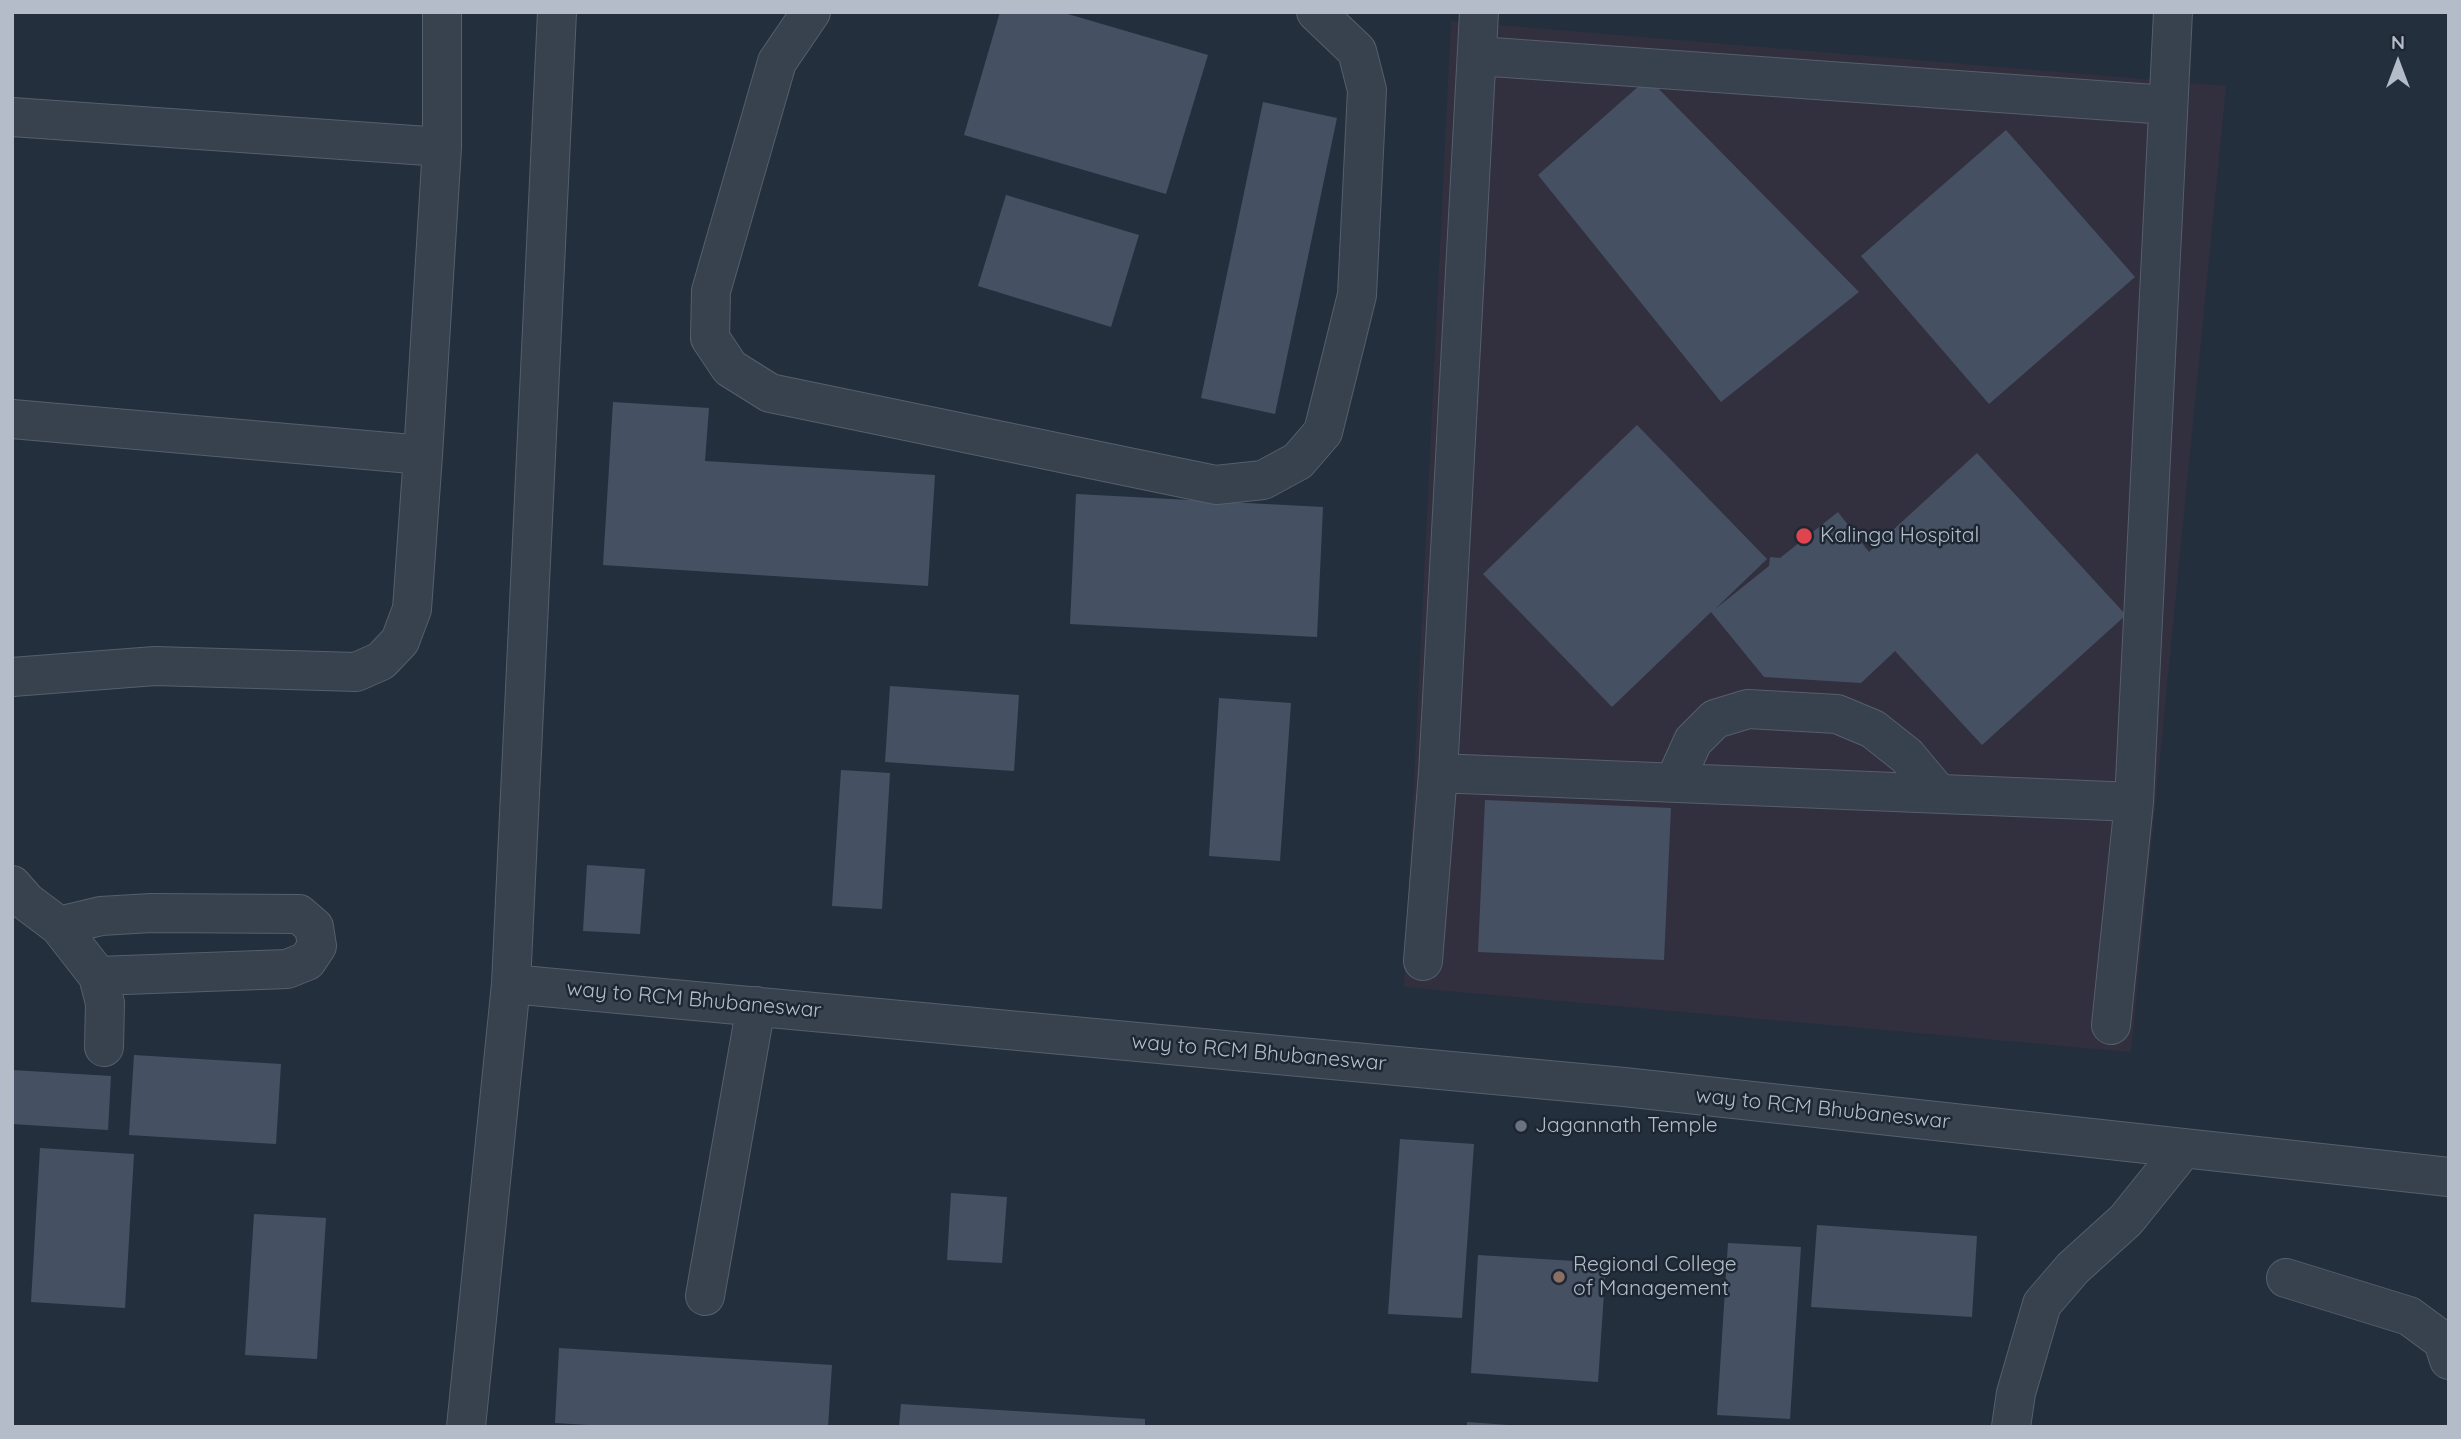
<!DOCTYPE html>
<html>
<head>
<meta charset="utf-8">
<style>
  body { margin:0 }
  #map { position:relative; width:2461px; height:1439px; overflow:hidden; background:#242f3e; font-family:Quicksand,sans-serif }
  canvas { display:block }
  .frame { position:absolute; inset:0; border:14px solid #b4bcc9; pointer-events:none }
  .north { position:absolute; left:2363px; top:28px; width:70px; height:70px; -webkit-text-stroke:5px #1d2633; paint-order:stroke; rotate:0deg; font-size:19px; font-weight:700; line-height:28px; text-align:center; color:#b4bcc9 }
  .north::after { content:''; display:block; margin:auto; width:24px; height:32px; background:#b4bcc9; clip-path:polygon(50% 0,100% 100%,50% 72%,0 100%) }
</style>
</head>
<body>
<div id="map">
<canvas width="2461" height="1439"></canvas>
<div class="frame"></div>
<div class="north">N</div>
</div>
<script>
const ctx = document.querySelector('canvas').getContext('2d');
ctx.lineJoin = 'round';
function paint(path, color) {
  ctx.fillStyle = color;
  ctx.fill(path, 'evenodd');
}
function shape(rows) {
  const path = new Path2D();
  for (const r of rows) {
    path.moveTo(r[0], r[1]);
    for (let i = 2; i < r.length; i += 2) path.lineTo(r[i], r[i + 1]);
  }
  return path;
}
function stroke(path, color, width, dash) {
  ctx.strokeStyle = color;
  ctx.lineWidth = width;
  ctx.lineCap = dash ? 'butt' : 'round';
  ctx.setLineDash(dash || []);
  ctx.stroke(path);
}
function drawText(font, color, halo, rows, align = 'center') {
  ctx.font = font + ' Quicksand,sans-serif';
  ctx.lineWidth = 5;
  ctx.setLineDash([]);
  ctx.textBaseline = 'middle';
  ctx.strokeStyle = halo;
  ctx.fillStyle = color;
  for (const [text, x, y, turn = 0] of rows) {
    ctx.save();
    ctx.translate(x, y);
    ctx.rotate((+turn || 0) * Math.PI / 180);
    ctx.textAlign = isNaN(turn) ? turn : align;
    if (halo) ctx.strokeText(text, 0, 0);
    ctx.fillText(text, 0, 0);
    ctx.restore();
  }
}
const medical = shape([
  [1451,21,2226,86,2131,1052,1404,987]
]);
const building = shape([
  [1000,12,1061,12,1208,55,1166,194,964,135],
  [1648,78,1859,292,1721,402,1538,175],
  [1263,102,1337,118,1275,414,1201,398],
  [2006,130,2135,277,1989,404,1861,256],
  [1006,195,1139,235,1111,327,978,286],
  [613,402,709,408,705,461,935,475,928,586,603,565],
  [1637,425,1767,559,1714,610,1769,566,1770,557,1780,558,1838,512,1869,552,1977,453,2126,615,1982,745,1895,651,1861,683,1764,677,1711,612,1612,707,1483,574],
  [1076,494,1323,507,1317,637,1070,624],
  [890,686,1019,695,1014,771,885,762],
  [1219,698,1291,703,1280,861,1209,856],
  [841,770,890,773,882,909,832,906],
  [1485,800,1671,808,1664,960,1478,952],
  [587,865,645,869,640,934,583,931],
  [134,1055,281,1064,276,1144,129,1135],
  [12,1070,111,1076,108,1130,12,1124],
  [1400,1139,1474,1144,1462,1318,1388,1314],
  [40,1148,134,1154,125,1308,31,1302],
  [951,1193,1007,1197,1002,1263,947,1260],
  [254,1214,326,1218,317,1359,245,1355],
  [1817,1225,1977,1236,1972,1317,1811,1307],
  [1728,1243,1801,1247,1790,1419,1717,1415],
  [1478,1255,1606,1263,1598,1382,1471,1373],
  [559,1348,832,1365,828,1427,621,1427,555,1423],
  [901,1404,1145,1419,1145,1427,899,1427],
  [1467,1422,1508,1425,1508,1427,1467,1427]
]);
const minor = shape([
  [811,12,777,62,711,291,710,338,730,368,770,393,1216,485,1263,480,1298,461,1323,432,1357,295,1367,90,1357,51,1316,12],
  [1478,56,2168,105],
  [12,117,442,147],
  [12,419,423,455],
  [12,677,155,666,356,672,381,661,400,641,412,609,423,455,442,147,442,12],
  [1438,773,2134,802],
  [1674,783,1693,741,1715,719,1748,709,1837,714,1873,729,1907,756,1938,793],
  [12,885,27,902,59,926,98,976,105,1003,104,1047],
  [59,926,101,916,151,913,299,914,314,927,317,946,307,961,287,969,98,976],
  [1423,961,1438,773,1479,12],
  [511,984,557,12],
  [2111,1025,2134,802,2173,12],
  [2286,1278,2409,1316,2443,1341,2449,1360],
  [705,1296,756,1006],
  [466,1427,511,984,1624,1087,2449,1177],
  [2011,1427,2016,1393,2042,1304,2073,1268,2126,1220,2184,1148]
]);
const markers = [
  [1804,536,9,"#e0444e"],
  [1521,1126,7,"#6b7280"],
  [1559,1277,7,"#8d6e63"]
];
const poiNames = [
  ["Kalinga Hospital",1820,536],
  ["Jagannath Temple",1535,1126],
  ["Regional College",1573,1265],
  ["of Management",1573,1289]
];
const streetNames = [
  ["way to RCM Bhubaneswar",694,1000,5],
  ["way to RCM Bhubaneswar",1259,1053,5],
  ["way to RCM Bhubaneswar",1823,1109,6]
];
paint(medical, '#32303f');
paint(building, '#455162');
stroke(minor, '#565f6c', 40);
stroke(minor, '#38414e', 38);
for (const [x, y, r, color] of markers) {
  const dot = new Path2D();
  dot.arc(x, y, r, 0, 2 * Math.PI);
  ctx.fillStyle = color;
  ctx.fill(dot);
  stroke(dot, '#1d2633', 2.5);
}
drawText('21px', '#b4bcc9', '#1d2633', poiNames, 'left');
drawText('21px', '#b4bcc9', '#1d2633', streetNames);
</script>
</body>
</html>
